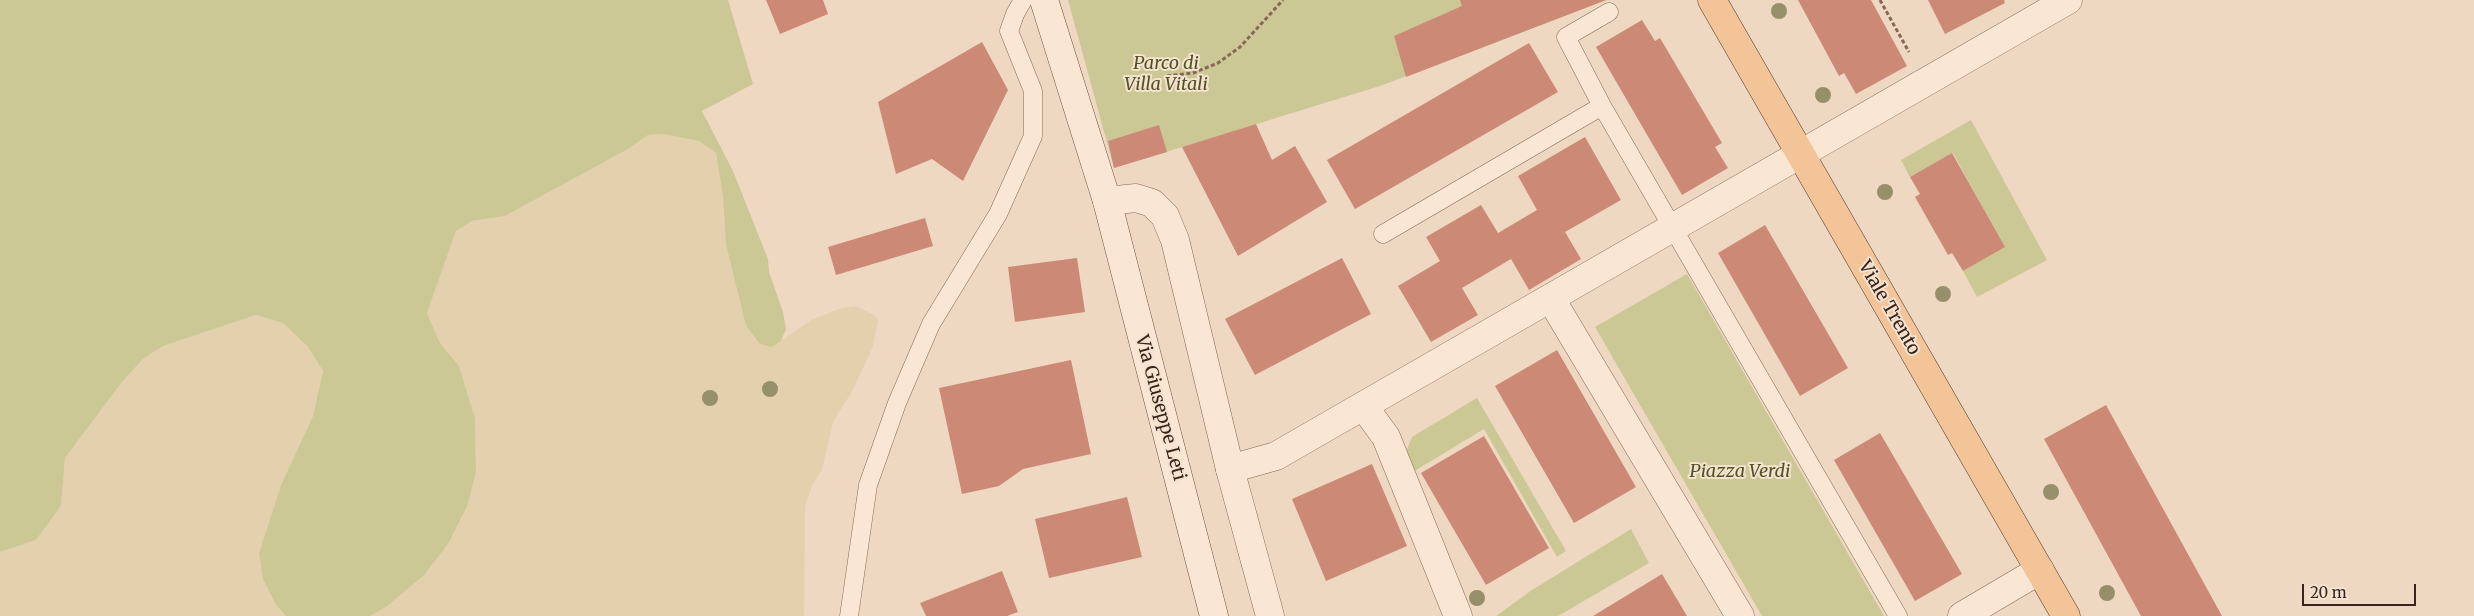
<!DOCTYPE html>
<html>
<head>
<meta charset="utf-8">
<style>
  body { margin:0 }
  #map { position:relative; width:2474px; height:616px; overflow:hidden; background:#eed8c1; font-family:Merriweather,serif }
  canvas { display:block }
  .scale { position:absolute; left:2302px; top:584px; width:114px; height:22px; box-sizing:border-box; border:2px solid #37241d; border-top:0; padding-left:6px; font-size:15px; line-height:18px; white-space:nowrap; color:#37241d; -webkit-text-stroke:4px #f5e3d0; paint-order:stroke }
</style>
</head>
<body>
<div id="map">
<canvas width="2474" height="616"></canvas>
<div class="scale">20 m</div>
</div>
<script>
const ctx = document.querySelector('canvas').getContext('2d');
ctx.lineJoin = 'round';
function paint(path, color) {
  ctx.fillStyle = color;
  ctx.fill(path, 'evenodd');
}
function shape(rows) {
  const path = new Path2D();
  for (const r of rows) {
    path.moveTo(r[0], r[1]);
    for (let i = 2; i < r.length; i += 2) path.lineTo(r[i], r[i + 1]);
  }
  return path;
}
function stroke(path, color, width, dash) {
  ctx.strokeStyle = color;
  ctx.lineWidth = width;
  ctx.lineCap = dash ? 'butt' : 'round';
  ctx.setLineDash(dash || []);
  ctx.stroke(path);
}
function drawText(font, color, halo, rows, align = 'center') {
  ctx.font = font + ' Merriweather,serif';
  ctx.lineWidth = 4;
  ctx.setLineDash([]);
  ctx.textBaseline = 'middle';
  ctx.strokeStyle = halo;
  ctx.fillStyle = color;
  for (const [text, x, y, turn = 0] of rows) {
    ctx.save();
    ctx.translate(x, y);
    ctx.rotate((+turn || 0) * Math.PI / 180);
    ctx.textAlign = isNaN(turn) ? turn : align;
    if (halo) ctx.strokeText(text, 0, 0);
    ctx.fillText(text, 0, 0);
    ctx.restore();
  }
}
const farmland = shape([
  [664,134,700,141,716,153,723,197,726,245,746,326,772,347,811,320,841,308,855,306,874,315,878,320,873,346,853,390,833,422,822,470,813,483,805,507,804,616,370,616,386,607,423,575,448,544,476,472,475,418,459,366,440,343,427,313,456,231,472,221,505,216,628,149,648,135],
  [256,315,283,323,308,347,323,371,313,416,281,485,259,553,276,605,286,616,0,616,0,552,36,540,61,506,65,458,122,382,143,359,163,346]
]);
const green = shape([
  [0,0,728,0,753,84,702,111,733,171,768,259,769,272,783,312,786,329,781,341,772,347,760,344,746,326,726,245,723,197,716,153,699,141,664,134,648,135,628,149,505,216,472,221,456,231,427,313,440,343,459,366,475,418,476,472,467,506,448,544,424,575,386,607,370,616,286,616,276,605,263,579,259,553,281,485,313,416,323,371,308,347,283,323,256,315,163,346,143,359,122,382,65,458,61,506,36,540,0,552],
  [1068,0,1607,0,1383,85,1114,168],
  [1971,120,2047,260,1977,297,1963,271,2004,247,1953,153,1910,177,1901,160],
  [1687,274,1884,616,1762,616,1595,327],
  [1477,398,1566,551,1557,557,1484,429,1413,472,1407,460,1407,449,1412,437],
  [1631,529,1649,563,1558,616,1496,616,1532,590]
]);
const building = shape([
  [766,0,823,0,828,14,780,34],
  [1460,0,1606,0,1406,77,1394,36,1462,6],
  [1798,0,1871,0,1907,66,1856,94,1844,73,1839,76],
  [1928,0,2004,0,2005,3,1945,34],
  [1642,20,1655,41,1660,38,1722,143,1715,147,1728,168,1682,195,1596,47],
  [982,42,1008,90,963,181,932,159,896,174,878,102],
  [1529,43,1558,92,1355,209,1327,160],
  [1256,124,1272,160,1295,146,1327,202,1238,256,1182,147],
  [1159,125,1167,152,1114,168,1108,141],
  [1585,137,1621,200,1565,232,1581,259,1529,290,1511,259,1462,288,1478,315,1431,342,1398,286,1440,261,1426,237,1481,205,1498,233,1537,210,1518,176],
  [1952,153,2005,247,1963,271,1952,253,1948,255,1915,197,1920,194,1910,177],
  [925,218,933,246,836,275,828,247],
  [1765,225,1848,368,1800,396,1718,253],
  [1077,258,1085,312,1015,322,1008,267],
  [1342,258,1371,314,1255,375,1225,319],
  [1557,350,1636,487,1574,523,1495,386],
  [1071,360,1091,454,1023,469,999,486,962,494,939,388],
  [2106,405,2222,616,2141,616,2044,439],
  [1880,433,1962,574,1915,601,1834,460],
  [1484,436,1549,548,1486,585,1421,473],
  [1372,464,1407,546,1326,581,1292,499],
  [1127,497,1142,557,1049,578,1035,519],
  [1002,571,1018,612,1007,616,926,616,920,603],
  [1662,574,1687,616,1593,616]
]);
const path = shape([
  [1880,0,1909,52],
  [1167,76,1193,73,1218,63,1240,47,1283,0]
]);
const service = shape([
  [1609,12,1566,37,1602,106,1898,616],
  [1383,234,1602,106],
  [849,616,868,485,897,403,931,324,998,214,1033,136,1033,91,1009,31,1015,14,1023,0]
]);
const minor = shape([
  [1551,299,1740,616],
  [1364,407,1386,437,1458,616],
  [1230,469,1270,616],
  [1962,616,2040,570]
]);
const tertiary = shape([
  [1107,201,1136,198,1152,203,1165,216,1175,240,1230,469,1276,456,2068,0]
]);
const secondary = shape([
  [1044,0,1107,201,1214,616]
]);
const primary = shape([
  [1712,0,2066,616]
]);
const trees = [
  [1779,11],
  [1823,95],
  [1885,192],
  [1943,294],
  [770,389],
  [710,398],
  [2051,492],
  [2107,593],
  [1477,598]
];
const parkNames = [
  ["Parco di",1166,64],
  ["Villa Vitali",1166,85],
  ["Piazza Verdi",1740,472]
];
const streetNames = [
  ["Viale Trento",1889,308,60],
  ["Via Giuseppe Leti",1160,408,75]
];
paint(farmland, '#e3d1ae');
paint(green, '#ccc895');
paint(building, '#cc8a76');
stroke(service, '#876858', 19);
stroke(minor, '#876858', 29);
stroke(tertiary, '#876858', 29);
stroke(secondary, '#694a3c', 29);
stroke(primary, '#55382d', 29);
stroke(path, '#876858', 3, [4, 2.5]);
stroke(service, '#f9e7d4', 18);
stroke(minor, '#f9e7d4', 28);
stroke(tertiary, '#f9e7d4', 28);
stroke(secondary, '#f9e7d4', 28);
stroke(primary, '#f2c498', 28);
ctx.fillStyle = '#978f6a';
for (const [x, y] of trees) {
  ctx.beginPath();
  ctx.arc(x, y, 8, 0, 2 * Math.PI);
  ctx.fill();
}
drawText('italic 18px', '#505323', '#f5e3d0', parkNames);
drawText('18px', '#37241d', '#f5e3d0', streetNames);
</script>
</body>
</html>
